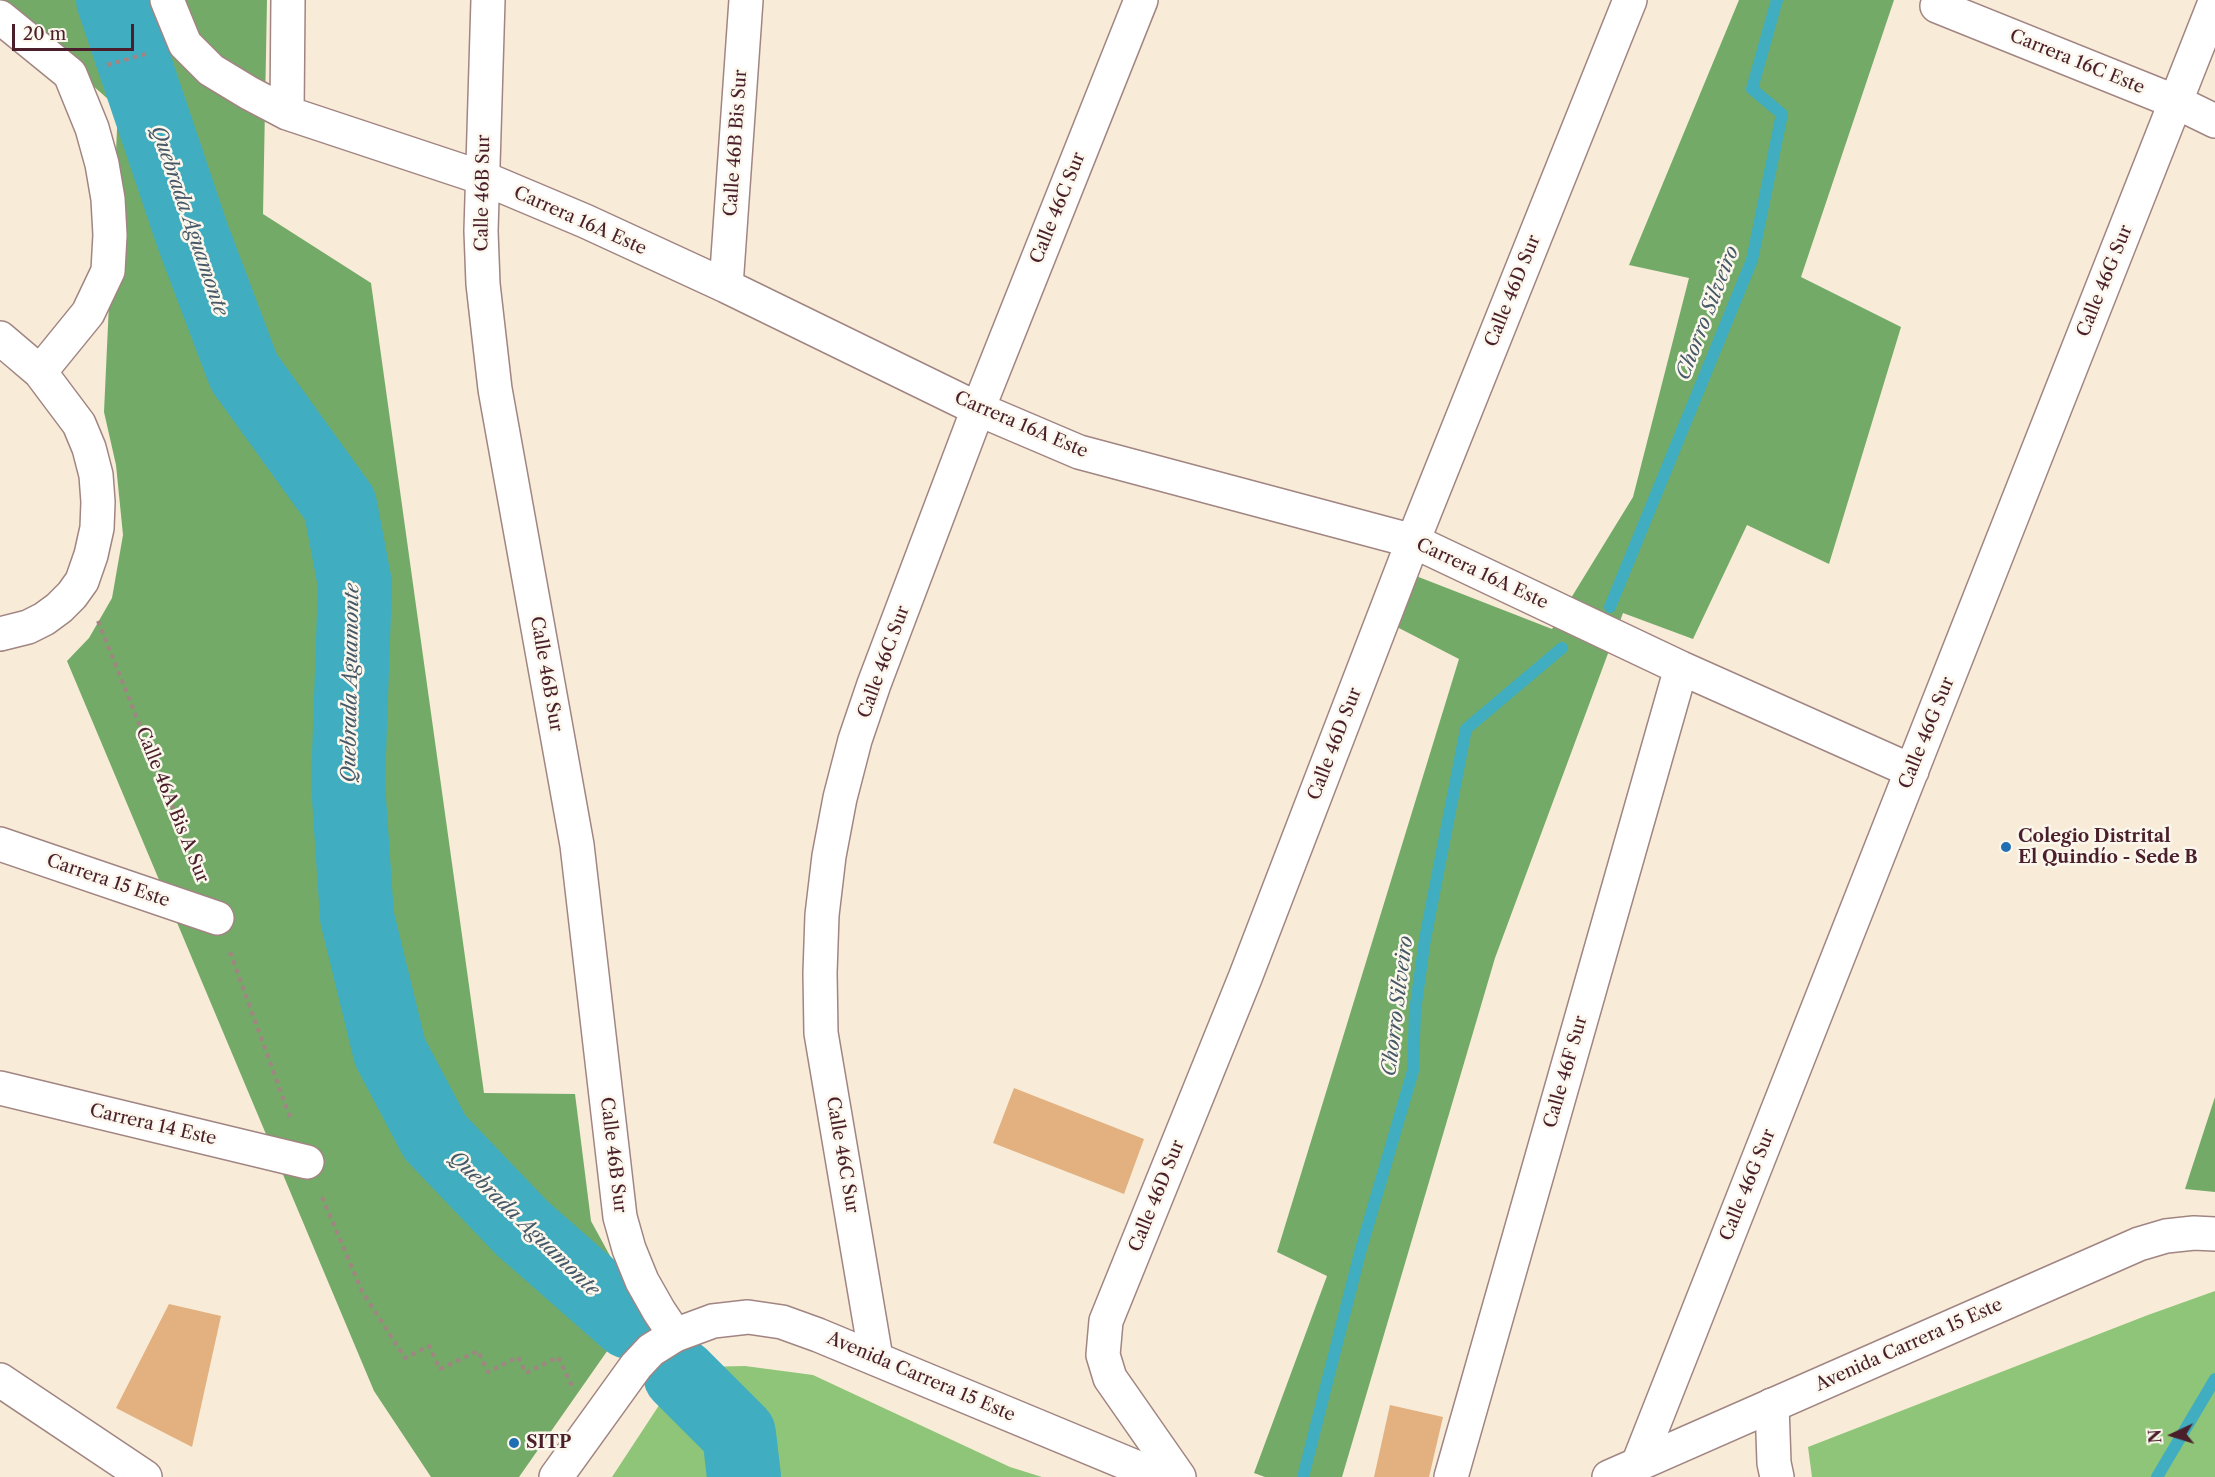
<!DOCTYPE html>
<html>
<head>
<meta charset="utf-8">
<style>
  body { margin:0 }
  #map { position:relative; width:2215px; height:1477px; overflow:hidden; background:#f8ebd8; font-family:"Libre Caslon Text",serif }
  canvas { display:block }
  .north { position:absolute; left:2143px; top:1405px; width:60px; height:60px; -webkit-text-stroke:4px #fbf7ec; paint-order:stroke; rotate:266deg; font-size:16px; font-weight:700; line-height:24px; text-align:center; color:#4a1f2b }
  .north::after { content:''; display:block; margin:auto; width:21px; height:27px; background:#4a1f2b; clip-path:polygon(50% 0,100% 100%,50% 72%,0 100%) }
  .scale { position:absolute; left:12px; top:24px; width:122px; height:27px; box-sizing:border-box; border:3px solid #4a1f2b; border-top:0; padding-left:8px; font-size:18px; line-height:21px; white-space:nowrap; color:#4a1f2b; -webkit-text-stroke:4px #fbf7ec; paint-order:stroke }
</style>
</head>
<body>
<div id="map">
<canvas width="2215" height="1477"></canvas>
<div class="north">N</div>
<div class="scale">20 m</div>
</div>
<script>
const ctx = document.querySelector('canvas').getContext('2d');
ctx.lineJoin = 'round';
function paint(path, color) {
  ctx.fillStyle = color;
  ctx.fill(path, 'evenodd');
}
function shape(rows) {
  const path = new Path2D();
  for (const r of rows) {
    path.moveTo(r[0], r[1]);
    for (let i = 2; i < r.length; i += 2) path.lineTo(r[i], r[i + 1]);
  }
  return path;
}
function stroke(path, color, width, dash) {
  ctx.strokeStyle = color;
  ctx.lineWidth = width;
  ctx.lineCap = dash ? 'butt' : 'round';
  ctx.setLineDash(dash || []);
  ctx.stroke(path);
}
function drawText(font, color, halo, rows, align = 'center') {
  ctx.font = font + ' "Libre Caslon Text",serif';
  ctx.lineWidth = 5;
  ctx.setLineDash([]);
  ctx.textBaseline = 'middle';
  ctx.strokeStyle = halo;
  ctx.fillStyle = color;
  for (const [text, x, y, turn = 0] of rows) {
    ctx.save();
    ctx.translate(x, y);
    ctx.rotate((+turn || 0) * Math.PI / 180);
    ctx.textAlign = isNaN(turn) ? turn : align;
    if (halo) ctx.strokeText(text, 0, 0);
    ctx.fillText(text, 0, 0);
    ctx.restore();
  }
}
const green = shape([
  [2215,1291,2215,1477,1812,1477,1808,1447,2148,1315],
  [745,1366,813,1375,1010,1467,1042,1477,612,1477,673,1384,703,1367]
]);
const forest = shape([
  [0,0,267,0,263,214,371,283,484,1093,575,1094,591,1221,638,1307,519,1477,431,1477,374,1391,67,661,89,638,112,598,123,535,116,465,104,412,118,108,0,3],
  [1739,0,1894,0,1801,277,1901,327,1829,564,1747,525,1693,639,1623,613,1495,958,1342,1477,1265,1477,1254,1473,1327,1276,1277,1252,1459,659,1397,627,1416,576,1552,629,1633,497,1689,278,1629,265],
  [2215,1097,2215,1192,2185,1189]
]);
const stream = shape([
  [1610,607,1752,260,1782,114,1752,89,1777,0],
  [1303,1477,1361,1249,1413,1071,1415,1011,1425,939,1466,729,1562,648],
  [2157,1477,2215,1379]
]);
const river = shape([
  [113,0,193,237,244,372,340,505,355,584,348,783,357,917,390,1052,435,1137,522,1228,629,1322],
  [680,1375,739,1434,744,1477]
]);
const building = shape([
  [1014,1088,1144,1139,1124,1194,993,1143],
  [169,1304,221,1316,192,1447,116,1408],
  [1390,1405,1443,1417,1429,1477,1374,1477]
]);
const path = shape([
  [107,65,149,53],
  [98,621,199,873],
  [230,952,291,1120],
  [322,1197,362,1291,405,1358,429,1346,440,1369,478,1351,488,1372,518,1357,526,1373,558,1357,574,1390]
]);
const minor = shape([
  [167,0,185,44,211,70,249,93,287,113,483,178,585,221,726,286,978,409,1079,452,1413,541,1681,668,1912,771],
  [488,0,481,231,483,284,495,389,577,845,620,1217,629,1249,642,1281,659,1311,675,1335],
  [1937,6,2176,102,2215,121],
  [0,17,70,74,92,128,102,164,108,199,110,235,108,271,88,313,40,372],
  [287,113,288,0],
  [726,286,746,0],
  [0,338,40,372,79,424,89,448,96,475,98,502,97,528,91,555,82,581,72,595,59,608,44,619,28,627,0,634],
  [0,844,217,918],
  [0,1088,307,1162],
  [876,1358,821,1033,820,973,822,915,829,856,840,798,855,740,874,684,978,409,1141,0],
  [1772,1405,1774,1463,1777,1477],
  [1638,1464,2215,2],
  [1179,1477,1110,1378,1103,1355,1106,1321,1245,978,1413,541,1630,0],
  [1451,1477,1681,668]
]);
const major = shape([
  [0,1380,145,1477],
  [556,1477,636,1366,651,1350,675,1335,713,1321,748,1317,782,1322,818,1335,1160,1477],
  [1609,1477,2139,1244,2166,1236,2194,1233,2215,1234]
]);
const markers = [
  [2006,847,6,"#1f6fb2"],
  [514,1443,6,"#1f6fb2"]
];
const streetNames = [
  ["Carrera 16C Este",2077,62,22],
  ["Calle 46B Bis Sur",736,143,-86],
  ["Calle 46B Sur",483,193,-89],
  ["Calle 46C Sur",1058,208,-68],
  ["Carrera 16A Este",580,221,24],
  ["Calle 46G Sur",2105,281,-68],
  ["Calle 46D Sur",1513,291,-68],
  ["Carrera 16A Este",1021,425,23],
  ["Carrera 16A Este",1482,574,25],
  ["Calle 46C Sur",884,662,-70],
  ["Calle 46B Sur",546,674,80],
  ["Calle 46G Sur",1927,733,-68],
  ["Calle 46D Sur",1335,744,-69],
  ["Calle 46A Bis A Sur",172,805,68],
  ["Carrera 15 Este",108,881,19],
  ["Calle 46F Sur",1566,1072,-74],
  ["Carrera 14 Este",153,1125,13],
  ["Calle 46B Sur",613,1155,83],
  ["Calle 46C Sur",842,1155,80],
  ["Calle 46G Sur",1748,1185,-68],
  ["Calle 46D Sur",1157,1196,-68],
  ["Avenida Carrera 15 Este",1909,1345,-24],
  ["Avenida Carrera 15 Este",921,1377,23]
];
const poiNames = [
  ["Colegio Distrital",2018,837],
  ["El Quindío - Sede B",2018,858],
  ["SITP",526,1443]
];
const waterNames = [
  ["Quebrada Aguamonte",189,221,71],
  ["Chorro Silveiro",1708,313,-69],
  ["Quebrada Aguamonte",351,683,-89],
  ["Chorro Silveiro",1398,1006,-83],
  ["Quebrada Aguamonte",524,1224,44]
];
paint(green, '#8fc578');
paint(forest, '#73aa68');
stroke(stream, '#41adc0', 12);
stroke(river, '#41adc0', 74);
paint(building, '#e2b17f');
stroke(minor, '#a18582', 36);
stroke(major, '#a18582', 36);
stroke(path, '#a18582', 4, [4.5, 4.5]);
stroke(minor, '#fff', 33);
stroke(major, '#fff', 33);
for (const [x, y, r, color] of markers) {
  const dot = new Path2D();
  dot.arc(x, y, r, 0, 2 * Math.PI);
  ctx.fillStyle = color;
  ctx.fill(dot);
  stroke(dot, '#fbf7ec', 2);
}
drawText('18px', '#4a1f2b', '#fbf7ec', streetNames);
drawText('bold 18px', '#4a1f2b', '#fbf7ec', poiNames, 'left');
drawText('italic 20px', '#465867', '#fbf7ec', waterNames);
</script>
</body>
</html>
